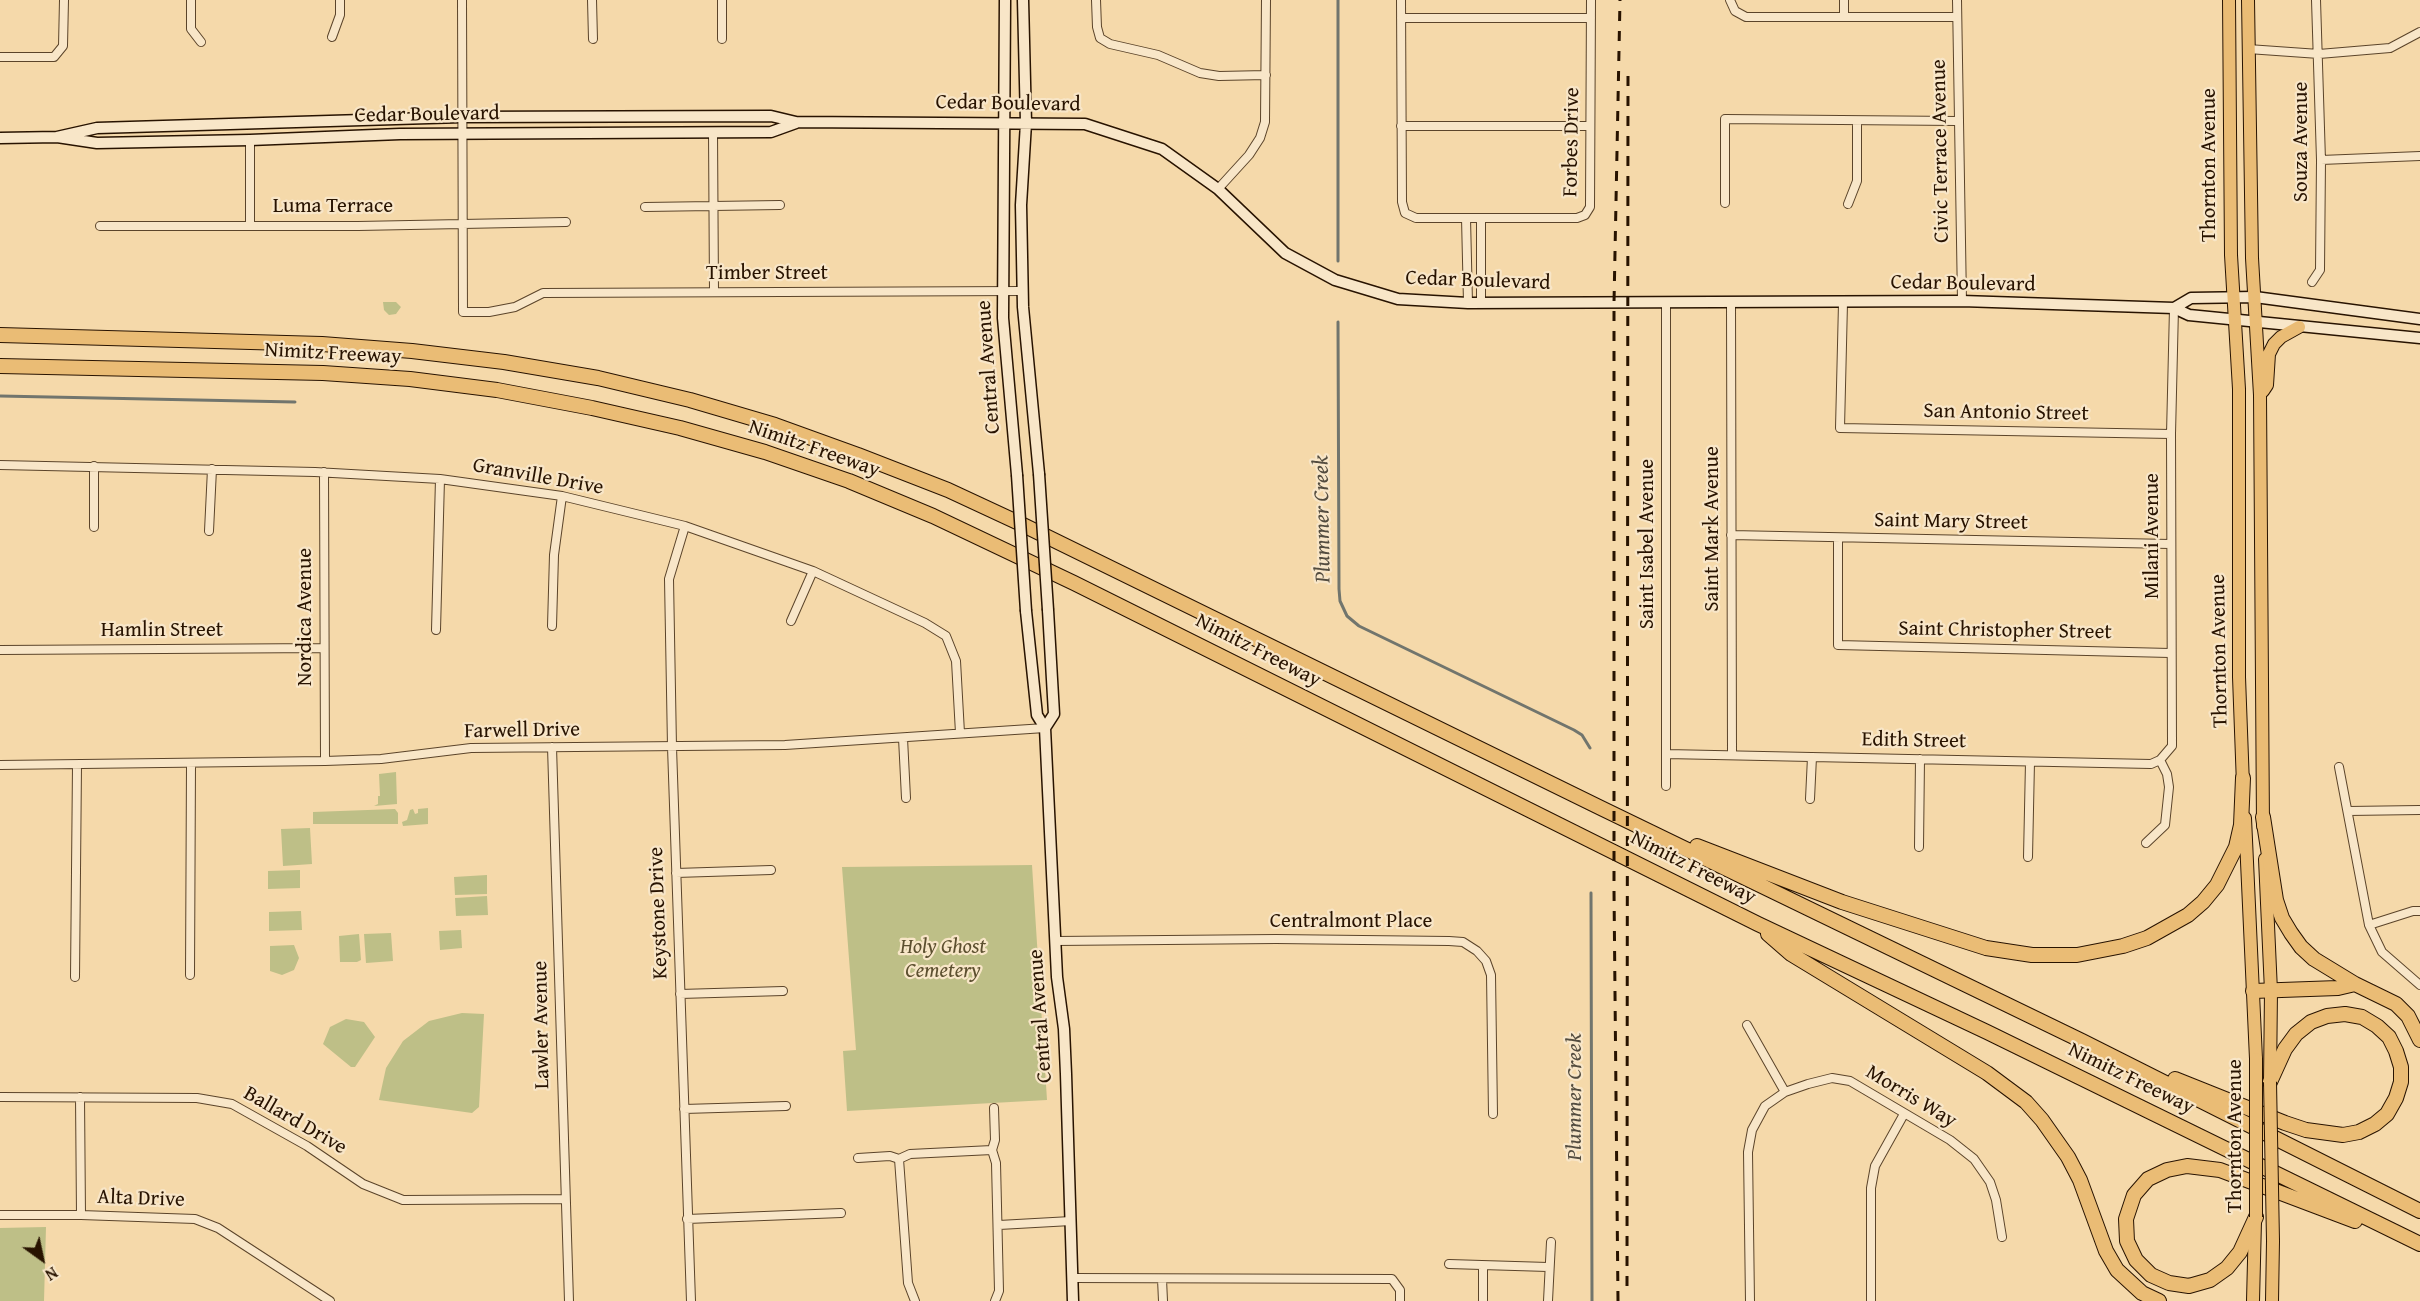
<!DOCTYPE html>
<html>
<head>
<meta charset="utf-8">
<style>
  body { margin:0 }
  #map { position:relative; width:2420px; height:1301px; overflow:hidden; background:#f5d9aa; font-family:"Gentium Book Plus",serif }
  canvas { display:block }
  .north { position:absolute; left:12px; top:1229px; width:60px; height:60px; -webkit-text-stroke:4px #f8e6c8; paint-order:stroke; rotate:147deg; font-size:16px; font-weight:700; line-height:24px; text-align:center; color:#281300 }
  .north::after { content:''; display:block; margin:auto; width:21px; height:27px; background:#281300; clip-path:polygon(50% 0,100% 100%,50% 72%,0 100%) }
</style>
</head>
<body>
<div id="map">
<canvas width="2420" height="1301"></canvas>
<div class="north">N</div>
</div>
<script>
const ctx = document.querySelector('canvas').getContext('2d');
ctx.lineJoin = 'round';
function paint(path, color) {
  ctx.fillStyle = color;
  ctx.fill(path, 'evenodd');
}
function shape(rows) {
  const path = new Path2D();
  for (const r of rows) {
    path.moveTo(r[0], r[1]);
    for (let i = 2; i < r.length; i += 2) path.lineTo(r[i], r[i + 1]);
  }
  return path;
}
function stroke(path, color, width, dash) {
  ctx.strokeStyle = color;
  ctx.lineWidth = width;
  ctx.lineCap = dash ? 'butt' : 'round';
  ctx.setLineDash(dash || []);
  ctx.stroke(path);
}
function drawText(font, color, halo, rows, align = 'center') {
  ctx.font = font + ' "Gentium Book Plus",serif';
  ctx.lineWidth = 4.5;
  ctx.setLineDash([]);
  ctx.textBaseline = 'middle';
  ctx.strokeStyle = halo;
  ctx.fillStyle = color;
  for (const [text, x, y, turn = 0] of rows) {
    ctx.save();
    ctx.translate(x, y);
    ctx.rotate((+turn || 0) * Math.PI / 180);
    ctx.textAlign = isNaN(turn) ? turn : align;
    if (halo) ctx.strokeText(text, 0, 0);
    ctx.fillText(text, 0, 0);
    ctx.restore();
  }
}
const green = shape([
  [383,302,396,302,401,307,396,314,389,315,384,310],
  [396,772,397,804,374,806,378,804,378,796,380,796,379,774],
  [428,808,428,824,403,826,402,822,407,820,410,810,413,809,415,814,418,813,418,809],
  [395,809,398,813,398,824,313,824,313,812],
  [310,828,312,864,283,866,281,829],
  [1032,865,1047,1100,847,1111,843,1051,856,1050,842,867],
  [300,870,300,888,268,889,268,871],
  [487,875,487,894,455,895,454,877],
  [487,896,488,915,456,916,455,898],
  [301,911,302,930,269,931,269,912],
  [461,930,462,948,440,950,439,931],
  [391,933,393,961,366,963,364,934],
  [359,934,361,960,357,962,340,962,339,936],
  [294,945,299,958,294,970,282,975,270,971,270,946],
  [462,1013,484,1014,479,1107,472,1113,379,1100,386,1068,403,1041,429,1021],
  [346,1019,364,1022,375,1037,355,1067,351,1067,323,1044,330,1027],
  [46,1227,44,1301,0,1301,0,1228]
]);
const stream = shape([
  [1338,261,1338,0],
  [1338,322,1339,589,1340,601,1347,616,1359,626,1574,730,1582,735,1590,748],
  [0,396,295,402],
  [1591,893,1592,1301]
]);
const minor = shape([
  [191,0,191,29,201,42],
  [462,0,463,312,489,312,515,307,543,293,1022,291],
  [592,0,593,39],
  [722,0,722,39],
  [1096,0,1097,27,1100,38,1110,44,1158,55,1200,73,1219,76,1266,75],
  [1401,0,1402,202,1405,213,1416,218,1577,218,1585,215,1590,207,1591,0],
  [1730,0,1735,11,1746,17,1957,17],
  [1844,0,1844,17],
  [1957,0,1962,301],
  [1401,18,1591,18],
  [332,37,340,15,340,0],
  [2248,49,2319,54,2390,48,2420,32],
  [0,57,54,57,63,46,64,0],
  [1401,126,1590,126],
  [713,132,714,292],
  [250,140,250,225],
  [2321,160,2420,156],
  [1218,189,1249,155,1260,138,1265,122,1266,0],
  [1725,203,1725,119,1957,121],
  [1848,204,1857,181,1857,121],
  [645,207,780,205],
  [1466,218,1468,303],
  [1481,218,1481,303],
  [100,226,358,226,566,222],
  [2312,282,2320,270,2321,160,2316,0],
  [1731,302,1732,755],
  [1666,303,1666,786],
  [1843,303,1840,428,2171,434],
  [0,465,315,472,440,479,562,496,685,526,813,571,925,623,946,636,956,661,960,733],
  [94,466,94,527],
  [324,472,325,761],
  [685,526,669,579,672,747,691,1301],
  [209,531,212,469],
  [1731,535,2170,544],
  [1838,538,1838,645,2170,653],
  [791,621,813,571],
  [552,626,554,555,562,496],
  [436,630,440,479],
  [0,650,324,648],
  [903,738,906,798],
  [552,747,569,1301],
  [1666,754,2151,764,2160,760,2172,746,2171,434,2174,308],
  [0,765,325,761,381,759,471,748,785,745,1045,728],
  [2339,767,2369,925,2382,952,2420,985],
  [1810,799,1812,757],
  [2348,811,2420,810],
  [2146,843,2165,825,2169,787,2167,774,2160,760],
  [1919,847,1920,759],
  [2028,857,2030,762],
  [676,873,771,870],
  [2369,925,2413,911,2420,911],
  [1055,941,1276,939,1449,941,1463,942,1477,951,1486,961,1491,975,1493,1114],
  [190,975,191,764],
  [75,977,77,765],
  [680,994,783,991],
  [1747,1025,1785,1092],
  [0,1097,197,1098,232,1104,307,1146,363,1184,403,1200,564,1199],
  [80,1097,81,1215],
  [994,1108,995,1140,992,1150,996,1163,999,1291,995,1301],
  [684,1109,786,1106],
  [858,1158,890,1156,899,1159,910,1154,992,1150],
  [899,1159,908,1283,915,1301],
  [0,1215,81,1215,195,1219,218,1228,330,1301],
  [687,1219,841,1213],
  [999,1225,1071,1221],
  [1449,1264,1548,1267],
  [1483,1266,1483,1301],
  [1073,1278,1392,1279,1400,1290,1400,1301],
  [1162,1279,1163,1301],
  [1548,1301,1551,1242],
  [1750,1301,1748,1152,1752,1130,1765,1106,1785,1092,1808,1084,1832,1078,1850,1081,1950,1140,1974,1159,1990,1182,1996,1200,2002,1237],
  [1871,1301,1871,1188,1875,1166,1904,1114]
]);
const secondary = shape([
  [1005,0,1003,318,1017,475],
  [1023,0,1026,123,1021,205,1023,307,1039,474],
  [57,137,97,128,462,117,771,116,796,122,1085,124,1162,149,1218,189,1285,253,1335,280,1398,299,1468,303,1962,301,2174,308,2189,315,2420,338],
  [0,138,57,137,97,143,250,140,400,134,771,132,796,123],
  [2174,308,2191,298,2255,297,2420,319],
  [1026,611,1037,715,1045,728,1057,977,1064,1029,1066,1074,1073,1301],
  [1045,728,1054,714,1048,610]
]);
const primary = shape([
  [2229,0,2231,255,2239,389,2239,677,2243,785],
  [2248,0,2252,258,2260,395,2263,826],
  [2263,391,2267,385,2269,354,2274,344,2281,337,2299,327],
  [2245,818,2256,1059],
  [2265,859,2271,991,2270,1081],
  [2253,1301,2255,1221],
  [2272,1301,2273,1241]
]);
const motorway = shape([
  [0,335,322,344,412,351,504,362,598,378,690,400,775,425,858,455,948,490,1019,523,1603,809,2082,1041,2420,1211],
  [0,366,323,373,410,379,497,390,592,408,680,428,765,452,849,481,933,516,1074,583,1758,924,1987,1032,2420,1244],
  [2263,817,2276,900,2282,918,2291,933,2301,947,2314,959,2355,984,2396,1004,2408,1016,2420,1040],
  [1697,846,1842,902,1986,948,2032,955,2077,955,2123,946,2147,938,2188,915,2203,902,2217,885,2236,847,2241,825,2243,778],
  [1768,934,1791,954,1987,1073,2026,1102,2042,1120,2068,1157,2080,1180,2106,1251,2117,1270,2142,1293,2159,1301],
  [2253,991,2338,988,2355,984],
  [2175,1079,2285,1123,2306,1130,2343,1135,2359,1132,2375,1124,2387,1114,2396,1098,2401,1082,2401,1067,2396,1051,2389,1037,2377,1026,2362,1017,2345,1014,2327,1016,2311,1022,2296,1034,2285,1049,2270,1082],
  [2256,1217,2240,1252,2227,1268,2210,1280,2189,1286,2169,1283,2151,1275,2136,1260,2127,1241,2126,1219,2134,1195,2148,1179,2167,1170,2187,1166,2220,1170,2355,1221]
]);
const rail = shape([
  [1627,1286,1628,68],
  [1618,1301,1614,890,1614,303,1620,0]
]);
const secondaryBridge = shape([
  [1039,474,1048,610],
  [1017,475,1026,611]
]);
const primaryBridge = shape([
  [2270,1082,2273,1241],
  [2256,1217,2256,1059]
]);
const streetNames = [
  ["Cedar Boulevard",1008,104,1],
  ["Cedar Boulevard",427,115,-1],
  ["Forbes Drive",1572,142,-89],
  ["Souza Avenue",2302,142,-90],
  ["Civic Terrace Avenue",1941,151,-91],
  ["Thornton Avenue",2210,165,-90],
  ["Luma Terrace",333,207],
  ["Timber Street",767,274],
  ["Cedar Boulevard",1478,281,2],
  ["Cedar Boulevard",1963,284,1],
  ["Nimitz Freeway",333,354,3],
  ["Central Avenue",989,367,-94],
  ["San Antonio Street",2006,413,1],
  ["Nimitz Freeway",814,449,19],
  ["Granville Drive",538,477,10],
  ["Saint Mary Street",1951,522,1],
  ["Saint Mark Avenue",1713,529,-90],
  ["Milani Avenue",2153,536,-90],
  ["Saint Isabel Avenue",1648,544,-90],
  ["Nordica Avenue",306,617,-90],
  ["Hamlin Street",162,631],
  ["Saint Christopher Street",2005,631,1],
  ["Nimitz Freeway",1258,651,27],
  ["Thornton Avenue",2220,651,-91],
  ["Farwell Drive",522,731,-1],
  ["Edith Street",1914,741,1],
  ["Nimitz Freeway",1693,868,27],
  ["Keystone Drive",659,913,-92],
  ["Centralmont Place",1351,922],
  ["Central Avenue",1041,1016,-94],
  ["Lawler Avenue",542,1025,-91],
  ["Nimitz Freeway",2131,1079,26],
  ["Morris Way",1911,1097,31],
  ["Ballard Drive",295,1121,30],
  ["Thornton Avenue",2236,1136,-90],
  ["Alta Drive",141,1199,2]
];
const parkNames = [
  ["Holy Ghost",943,948],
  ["Cemetery",943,972]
];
const waterNames = [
  ["Plummer Creek",1323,519,-91],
  ["Plummer Creek",1575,1097,-90]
];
paint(green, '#bebf87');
stroke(stream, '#71756d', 3);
stroke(minor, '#5b442a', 10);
stroke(secondary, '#281300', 13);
stroke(primary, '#281300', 14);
stroke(motorway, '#281300', 16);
stroke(minor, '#f8e6c8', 8);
stroke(secondary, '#f8e6c8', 10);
stroke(primary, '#eabc75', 12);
stroke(motorway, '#eabc75', 14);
stroke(rail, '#281300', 3, [10, 10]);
stroke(secondaryBridge, '#281300', 13, []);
stroke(primaryBridge, '#281300', 14, []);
stroke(secondaryBridge, '#f8e6c8', 10);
stroke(primaryBridge, '#eabc75', 12);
drawText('21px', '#281300', '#f8e6c8', streetNames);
drawText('italic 21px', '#5c4f2f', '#f8e6c8', parkNames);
drawText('italic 22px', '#534c3f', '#f8e6c8', waterNames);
</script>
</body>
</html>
